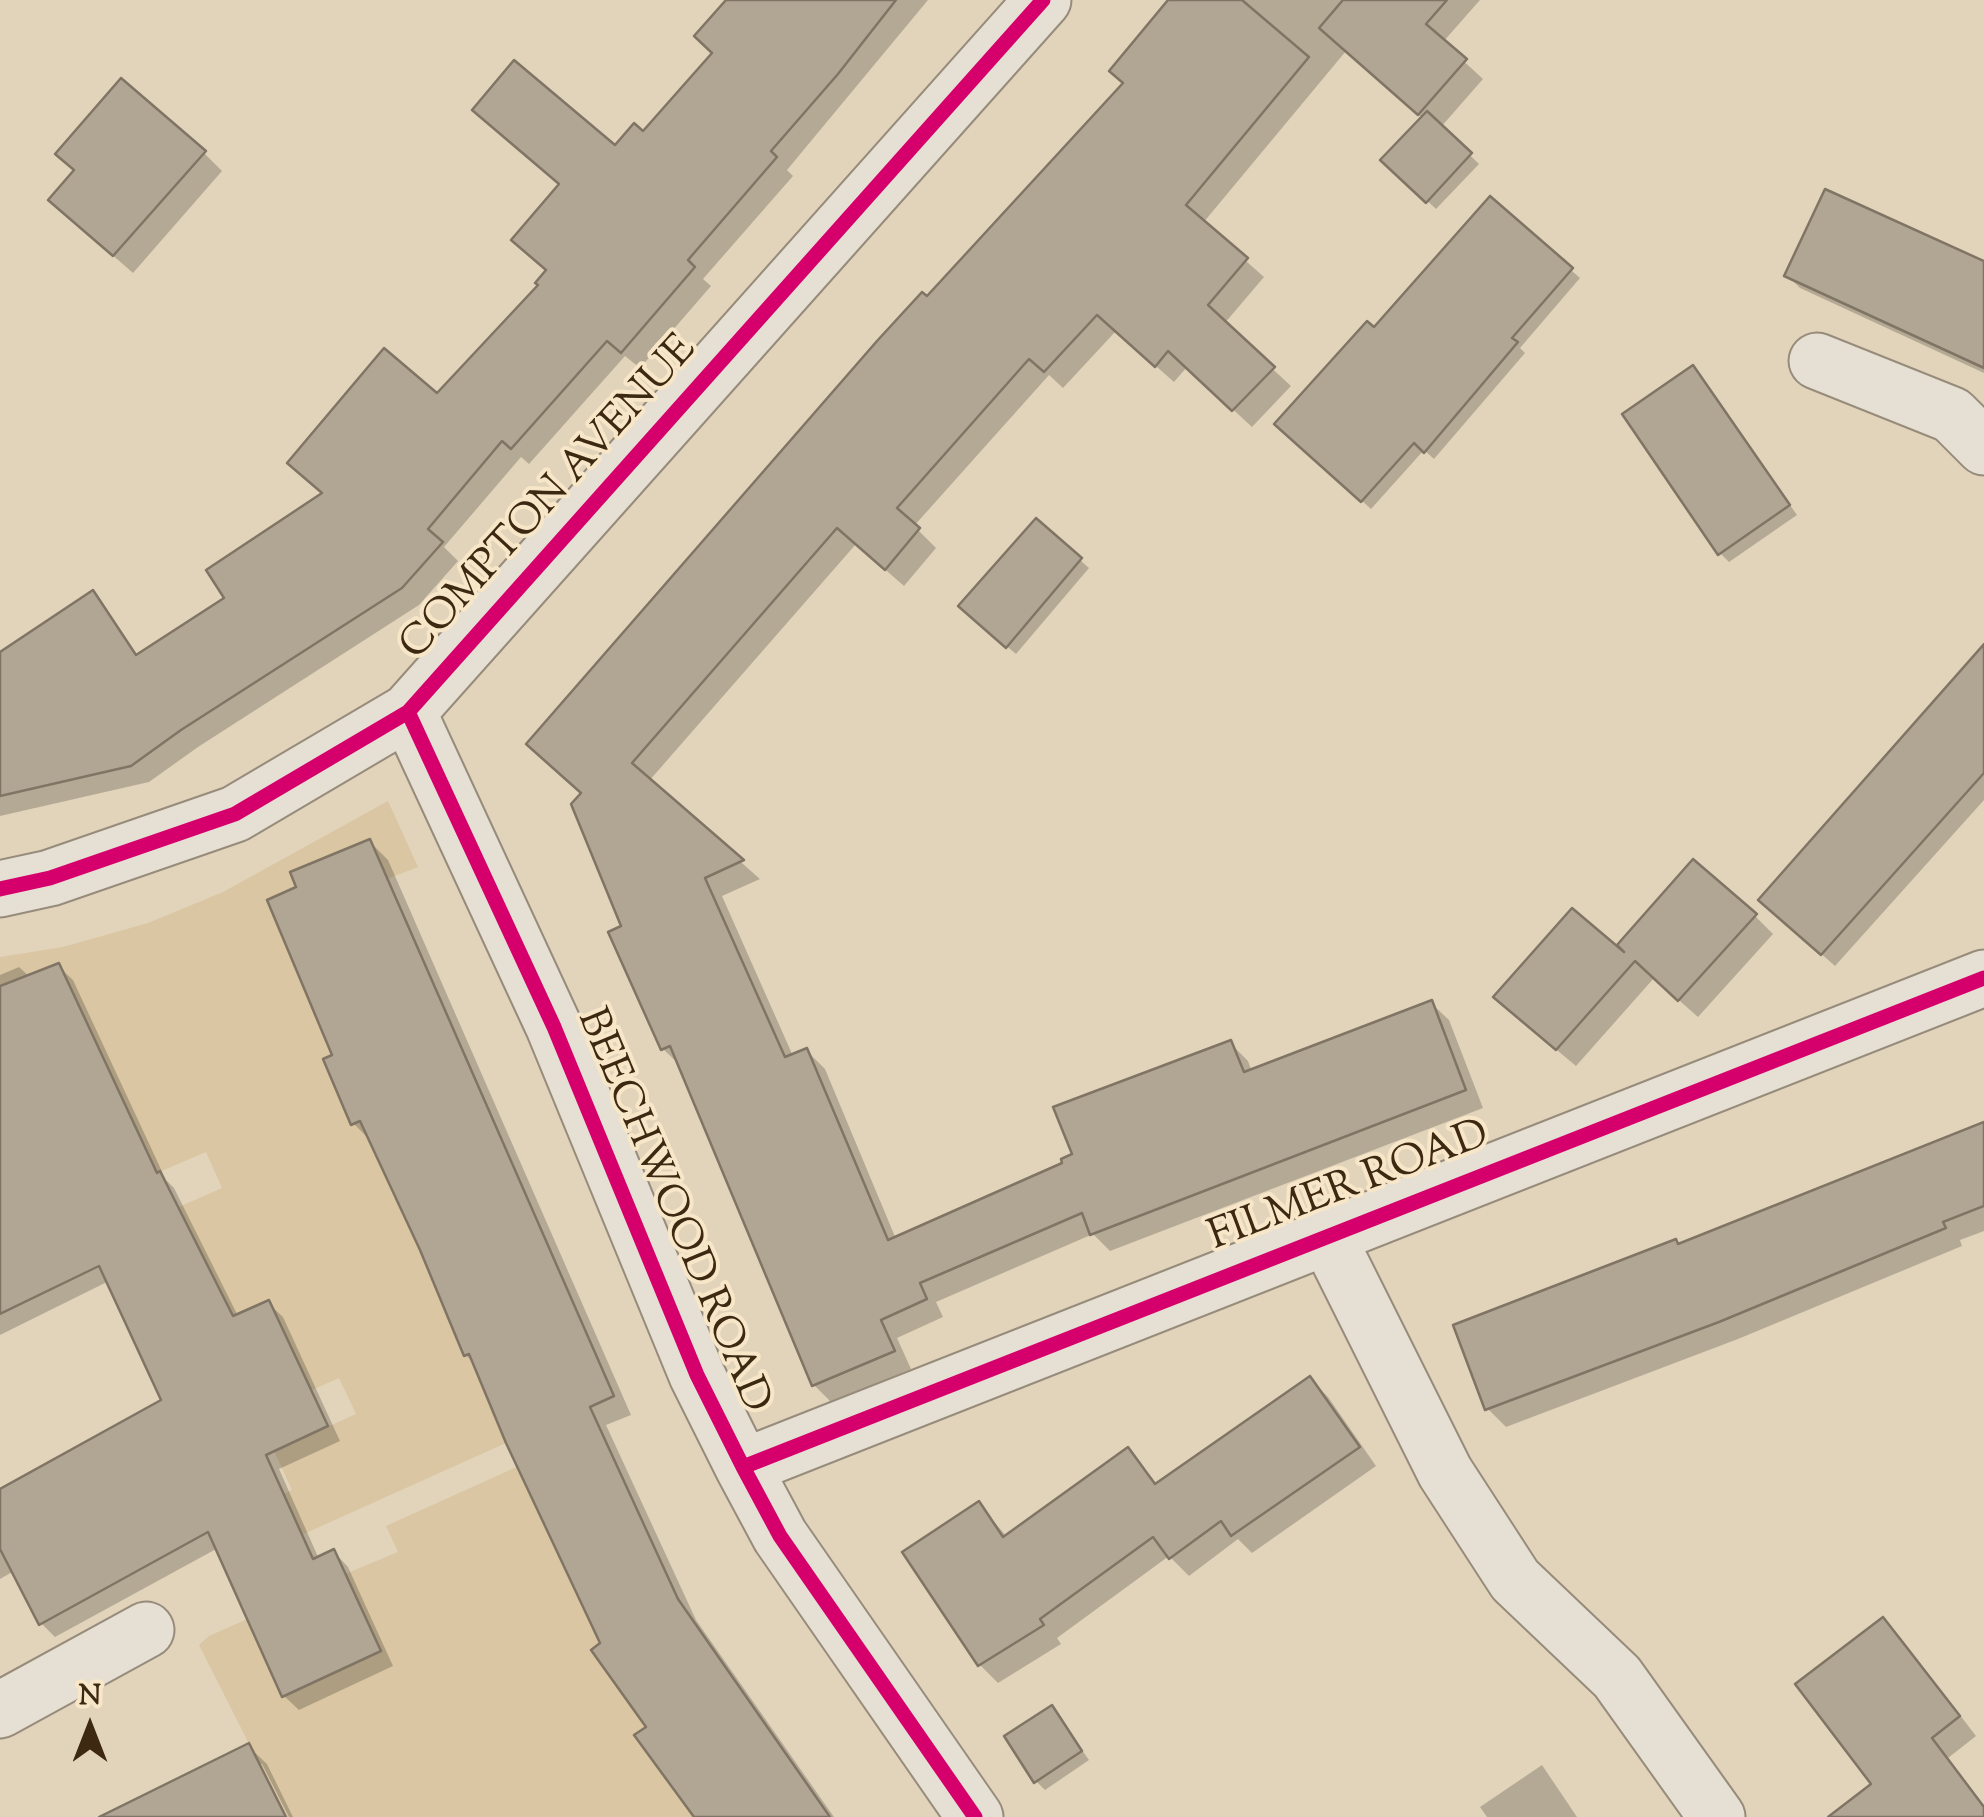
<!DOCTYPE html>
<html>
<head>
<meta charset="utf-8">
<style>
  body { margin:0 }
  #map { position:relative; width:1984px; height:1817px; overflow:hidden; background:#e2d4ba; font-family:"Sorts Mill Goudy",serif }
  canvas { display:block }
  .north { position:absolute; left:40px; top:1677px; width:100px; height:100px; -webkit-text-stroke:8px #f7e6c7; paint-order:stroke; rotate:0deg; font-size:28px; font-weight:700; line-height:40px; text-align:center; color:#3d2812 }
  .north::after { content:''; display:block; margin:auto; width:35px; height:45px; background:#3d2812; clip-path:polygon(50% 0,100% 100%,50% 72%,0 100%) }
</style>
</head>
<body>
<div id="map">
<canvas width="1984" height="1817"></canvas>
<div class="north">N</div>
</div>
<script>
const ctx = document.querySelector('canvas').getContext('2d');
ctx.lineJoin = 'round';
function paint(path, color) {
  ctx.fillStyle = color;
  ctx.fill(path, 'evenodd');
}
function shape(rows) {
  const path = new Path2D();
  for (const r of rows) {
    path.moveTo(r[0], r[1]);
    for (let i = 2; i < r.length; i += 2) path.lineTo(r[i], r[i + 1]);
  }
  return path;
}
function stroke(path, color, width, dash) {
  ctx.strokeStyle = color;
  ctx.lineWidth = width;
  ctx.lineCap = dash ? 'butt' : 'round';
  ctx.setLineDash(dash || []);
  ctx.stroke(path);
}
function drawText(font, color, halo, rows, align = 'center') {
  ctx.font = font + ' "Sorts Mill Goudy",serif';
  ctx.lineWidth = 8;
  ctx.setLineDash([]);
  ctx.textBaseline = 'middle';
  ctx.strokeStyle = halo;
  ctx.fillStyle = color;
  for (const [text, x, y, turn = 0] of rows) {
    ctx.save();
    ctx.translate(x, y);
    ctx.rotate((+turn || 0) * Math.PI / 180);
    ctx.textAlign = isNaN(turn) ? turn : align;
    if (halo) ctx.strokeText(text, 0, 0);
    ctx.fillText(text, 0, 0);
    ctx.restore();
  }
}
const green = shape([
  [388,801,418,867,387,879,370,839,297,887,267,900,294,964,321,953,367,1040,323,1060,351,1124,396,1106,369,1140,394,1198,428,1184,433,1278,464,1356,495,1344,477,1373,506,1443,237,1564,296,1522,284,1494,292,1490,274,1451,356,1414,339,1378,274,1407,291,1348,270,1301,222,1321,187,1224,158,1216,222,1188,206,1152,157,1173,145,1143,79,1170,119,1093,83,1014,0,1050,0,957,63,947,148,923,223,892],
  [594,1432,665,1594,591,1650,646,1727,635,1735,706,1817,286,1817,199,1645,209,1636,247,1619,283,1697,345,1574,398,1552,386,1526]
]);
const shadow = shape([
  [729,0,928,0,787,170,793,176,703,279,711,286,640,368,625,356,529,464,521,457,444,547,458,561,419,605,198,747,149,782,0,816,0,697,117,669,228,599,325,494,437,397,541,286,616,148,643,135,715,54],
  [1172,0,1480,0,1443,42,1483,79,1441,127,1479,164,1436,209,1384,160,1423,119,1346,51,1203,223,1264,277,1224,324,1291,386,1252,427,1187,367,1174,382,1116,331,1063,388,1049,375,914,526,936,548,904,586,856,544,649,781,760,879,722,896,793,1056,807,1051,825,1069,896,1239,1065,1164,1230,1043,1248,1061,1252,1072,1431,1003,1449,1020,1483,1108,1110,1251,1093,1234,936,1302,943,1317,897,1338,911,1369,832,1403,814,1385,681,1066,663,1049,625,927,574,805,927,300,1126,84],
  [204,153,222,171,133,273,70,218,76,172,58,154],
  [1490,199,1580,278,1520,348,1525,353,1434,459,1424,450,1371,509,1286,432],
  [1984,264,1984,373,1800,288,1787,275],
  [1693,369,1797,515,1729,562,1720,553],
  [1036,521,1089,568,1016,654,970,615],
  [1984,651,1984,800,1835,966,1774,912],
  [370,842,388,860,631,1415,606,1425,696,1620,834,1817,697,1817,603,1644,476,1365,466,1355,423,1249,372,1142,353,1123,300,889],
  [1755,916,1773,934,1698,1017,1654,978,1576,1066,1515,1015,1627,958],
  [58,966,73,980,166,1180,174,1188,238,1316,268,1303,283,1317,340,1441,279,1469,319,1559,334,1552,348,1567,393,1666,299,1710,284,1696,218,1548,55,1637,41,1623,14,1571,0,1579,0,1491,165,1401,109,1281,0,1335,0,975,19,967,30,977],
  [1984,1124,1984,1231,1960,1240,1962,1246,1738,1339,1506,1427,1488,1409,1679,1246],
  [1310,1379,1328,1397,1376,1466,1252,1553,1238,1539,1189,1576,1169,1556,1057,1638,1061,1644,998,1683,980,1665,979,1504,1007,1537,1128,1450,1158,1485],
  [1883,1620,1901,1638,1976,1736,1948,1758,1984,1805,1984,1817,1883,1817,1875,1784],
  [1052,1708,1089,1760,1045,1790,1036,1781],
  [248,1746,267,1764,293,1817,289,1817,262,1764,257,1764,283,1817,103,1817],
  [1542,1765,1577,1817,1487,1817,1480,1807]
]);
const building = shape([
  [726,0,896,0,838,74,771,151,777,157,688,260,695,267,621,353,607,341,511,449,502,441,428,529,443,542,402,588,181,730,131,766,0,796,0,652,93,590,136,655,224,598,206,570,322,493,287,463,384,348,437,393,538,285,535,283,546,270,511,240,559,184,472,110,514,60,615,145,634,123,643,131,712,53,694,36,726,0],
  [1168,0,1242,0,1309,57,1186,205,1248,258,1208,305,1275,367,1232,411,1168,351,1155,367,1097,315,1044,372,1029,359,897,508,920,528,885,570,837,528,632,763,744,860,705,878,785,1057,807,1048,888,1240,1062,1163,1061,1159,1072,1154,1053,1107,1231,1040,1244,1072,1432,1000,1466,1090,1090,1235,1082,1213,920,1283,927,1299,881,1320,895,1351,812,1386,670,1046,661,1050,608,932,621,926,571,804,581,793,526,744,877,341,922,292,927,296,1123,83,1109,71,1168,0],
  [1343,0,1447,0,1426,24,1467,59,1418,115,1319,28,1343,0],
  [121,78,206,151,113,256,48,200,74,170,55,154,121,78],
  [1427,111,1472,153,1426,203,1380,160,1427,111],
  [1825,189,1984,261,1984,368,1784,276,1825,189],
  [1490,196,1573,268,1512,338,1518,342,1424,453,1414,443,1361,502,1274,424,1367,321,1374,327,1490,196],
  [1693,365,1790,505,1718,555,1622,414,1693,365],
  [1036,518,1082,558,1006,648,958,606,1036,518],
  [1984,644,1984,773,1821,955,1758,900,1984,644],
  [370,839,614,1396,590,1407,678,1599,830,1817,694,1817,634,1735,646,1727,591,1650,600,1643,506,1443,469,1354,464,1356,420,1250,360,1121,351,1125,323,1059,332,1055,267,900,296,887,290,872,370,839],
  [1693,859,1757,914,1678,1001,1635,961,1556,1050,1493,997,1572,908,1624,952,1617,945,1693,859],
  [59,963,157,1173,160,1171,233,1316,269,1300,328,1426,266,1455,313,1559,334,1549,381,1651,282,1697,208,1532,39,1625,0,1549,0,1489,161,1400,99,1266,0,1314,0,986,59,963],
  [1984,1122,1984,1206,1943,1222,1946,1228,1719,1322,1485,1410,1453,1325,1676,1239,1678,1244,1984,1122],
  [1310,1376,1360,1447,1231,1536,1221,1521,1169,1559,1153,1537,1040,1619,1044,1625,978,1666,902,1552,979,1501,1003,1537,1128,1447,1155,1484,1310,1376],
  [1883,1617,1960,1716,1932,1738,1984,1807,1984,1817,1828,1817,1871,1784,1795,1684,1883,1617],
  [1052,1705,1082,1751,1034,1783,1004,1736,1052,1705],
  [249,1743,286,1817,99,1817,249,1743]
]);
const minor = shape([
  [1817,361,1952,415,1984,447],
  [408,712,554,1027,697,1375,743,1467,780,1536,975,1817],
  [0,889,50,878,235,814,408,712,1043,0],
  [1327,1236,1445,1472,1515,1580,1617,1677,1717,1817],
  [743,1467,1984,978],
  [0,1710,146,1630]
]);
const cycleway = shape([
  [408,712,554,1027,697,1375,743,1467,780,1536,975,1817],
  [0,889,50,878,235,814,408,712,1043,0],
  [743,1467,1984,978]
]);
const streetNames = [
  ["COMPTON AVENUE",551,500,-48],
  ["FILMER ROAD",1350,1189,-21],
  ["BEECHWOOD ROAD",670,1212,67]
];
paint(green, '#dac6a2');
paint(shadow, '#0003');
paint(building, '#b1a694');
stroke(building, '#807565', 2.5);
stroke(minor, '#978c7b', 59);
stroke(minor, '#e6dfd3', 55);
stroke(cycleway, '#d6006c', 15);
drawText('42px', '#3d2812', '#f7e6c7', streetNames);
</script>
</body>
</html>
